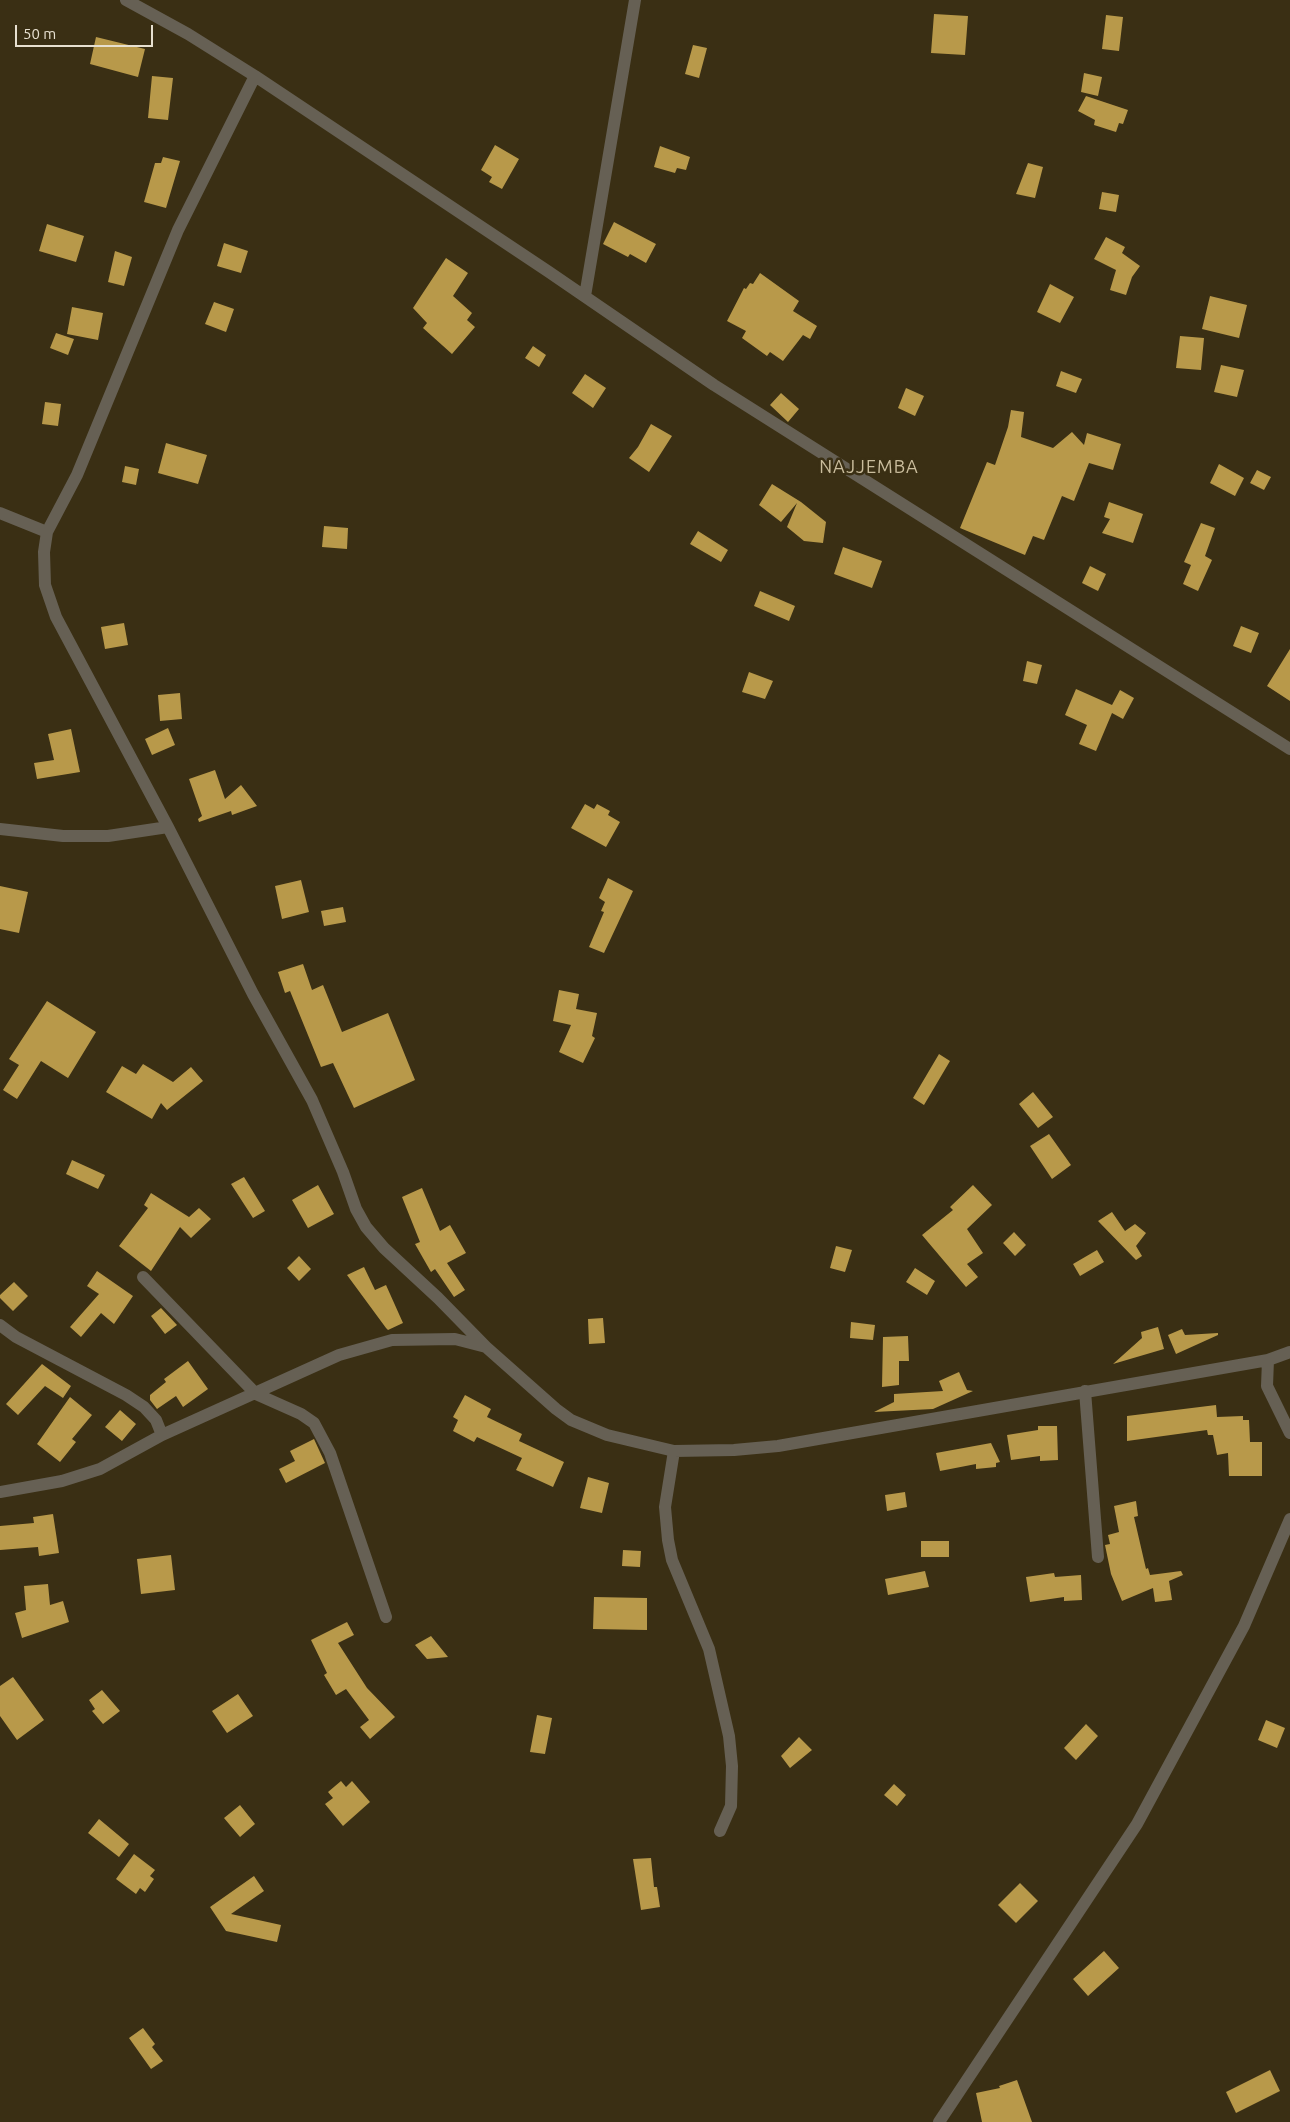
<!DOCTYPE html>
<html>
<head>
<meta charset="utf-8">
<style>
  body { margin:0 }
  #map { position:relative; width:1290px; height:2122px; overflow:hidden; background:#3a2f14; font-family:Ubuntu,sans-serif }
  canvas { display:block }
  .scale { position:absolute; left:15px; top:25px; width:138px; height:22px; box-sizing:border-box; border:2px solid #e7e0d0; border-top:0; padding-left:6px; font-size:15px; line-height:18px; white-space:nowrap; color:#e7e0d0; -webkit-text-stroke:4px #3a2f14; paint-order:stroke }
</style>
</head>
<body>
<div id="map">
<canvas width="1290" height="2122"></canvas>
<div class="scale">50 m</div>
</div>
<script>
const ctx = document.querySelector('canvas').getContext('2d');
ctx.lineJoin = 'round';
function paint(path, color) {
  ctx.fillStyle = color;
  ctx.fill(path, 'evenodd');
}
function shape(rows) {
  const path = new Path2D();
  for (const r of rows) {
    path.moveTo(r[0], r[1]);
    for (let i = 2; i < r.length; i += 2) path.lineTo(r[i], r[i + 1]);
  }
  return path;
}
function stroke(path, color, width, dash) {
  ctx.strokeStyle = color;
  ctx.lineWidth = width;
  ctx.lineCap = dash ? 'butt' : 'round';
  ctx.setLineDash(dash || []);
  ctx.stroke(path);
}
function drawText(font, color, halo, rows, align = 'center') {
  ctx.font = font + ' Ubuntu,sans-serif';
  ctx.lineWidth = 5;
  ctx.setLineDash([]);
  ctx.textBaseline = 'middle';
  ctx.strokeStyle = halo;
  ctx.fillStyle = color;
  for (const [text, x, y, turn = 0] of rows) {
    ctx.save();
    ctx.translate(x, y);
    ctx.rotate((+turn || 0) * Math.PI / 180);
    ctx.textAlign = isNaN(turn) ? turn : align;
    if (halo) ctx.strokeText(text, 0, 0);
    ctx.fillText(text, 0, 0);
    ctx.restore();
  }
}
const building = shape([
  [934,14,968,16,965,55,931,53],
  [1106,15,1123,17,1119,51,1102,49],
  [96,37,145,49,138,77,90,64],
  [693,45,707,48,699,78,685,74],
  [1084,73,1102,77,1098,96,1081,92],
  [152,76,173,78,168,120,148,118],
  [1086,96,1128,110,1123,124,1119,123,1116,132,1094,125,1095,120,1078,111],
  [495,145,519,159,502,189,489,182,492,177,481,170],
  [660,146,690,157,686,170,677,168,675,173,654,167],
  [163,157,180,161,166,208,144,202,155,163,161,163],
  [1028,163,1043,167,1035,198,1016,194],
  [1102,192,1119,195,1116,212,1099,209],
  [614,222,656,244,646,263,630,254,628,257,603,244],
  [47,224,84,236,76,262,39,251],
  [1106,237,1125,247,1122,253,1140,266,1132,277,1126,295,1110,290,1116,270,1094,259],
  [224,243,248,251,241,273,217,266],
  [115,251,132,257,124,286,108,282],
  [446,258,468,273,453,296,472,313,467,320,475,327,452,354,423,328,427,323,413,308],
  [760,273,799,301,793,311,817,326,810,339,803,335,783,361,770,352,767,356,742,338,746,331,727,321,744,288,746,289,750,283,753,284],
  [1050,284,1074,297,1060,323,1037,312],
  [1210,296,1247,305,1239,338,1202,329],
  [214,302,234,309,226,332,205,324],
  [72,307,103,313,98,340,67,334],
  [56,333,74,339,68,355,50,348],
  [1180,336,1204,338,1201,370,1176,368],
  [533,346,546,355,539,367,525,358],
  [1221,365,1244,370,1237,397,1214,392],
  [1061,371,1082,379,1076,393,1056,386],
  [585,374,606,388,593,408,572,393],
  [906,388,924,396,915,416,898,408],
  [781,393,799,409,788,422,770,405],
  [45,402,61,404,58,426,42,424],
  [1011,410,1024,412,1021,437,1053,448,1072,432,1084,445,1087,433,1121,444,1113,470,1089,463,1074,501,1062,496,1044,540,1033,536,1025,555,960,528,987,462,995,465,1008,427],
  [651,424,672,436,649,472,629,458,638,447],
  [166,443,207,455,198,484,158,473],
  [1219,464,1244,478,1235,496,1210,483],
  [125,466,139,469,136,485,122,482],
  [1257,470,1271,477,1264,490,1250,483],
  [772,484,801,502,826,522,823,543,804,541,787,527,797,503,781,522,759,505],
  [1109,502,1143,514,1133,543,1102,533,1110,519,1104,517],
  [1201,523,1215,528,1205,556,1212,560,1198,591,1183,584,1191,565,1184,562],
  [324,526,348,528,347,549,322,547],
  [698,531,728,550,721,562,690,544],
  [843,547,882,561,872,588,834,574],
  [1090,566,1106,574,1098,591,1082,583],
  [760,591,795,606,789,621,754,606],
  [124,623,128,645,105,649,101,627],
  [1241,626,1259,633,1251,653,1233,646],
  [1290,649,1290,701,1267,686],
  [1027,661,1042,665,1037,684,1023,681],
  [749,672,773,681,765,699,742,692],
  [1076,689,1112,705,1120,690,1134,698,1123,719,1112,713,1096,751,1079,744,1087,725,1065,715],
  [180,693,182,719,160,721,158,695],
  [168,728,175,745,152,755,145,739],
  [71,729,80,772,37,779,34,763,54,760,48,734],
  [215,770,225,799,241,785,257,806,232,815,231,811,199,822,198,819,202,816,189,779],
  [585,804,594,809,597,804,610,811,608,815,620,822,606,847,571,828],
  [608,878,633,891,604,953,589,947,604,912,601,911,605,902,599,898],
  [301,880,309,912,282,919,275,886],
  [0,886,28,892,19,933,0,929],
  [343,907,346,922,324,926,321,911],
  [303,964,312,990,323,985,342,1032,388,1013,415,1080,354,1108,333,1063,321,1067,290,991,285,993,278,972],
  [559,990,579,994,576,1009,597,1013,592,1036,595,1038,583,1063,559,1052,571,1025,553,1021],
  [47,1001,96,1032,68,1078,41,1061,17,1099,3,1090,19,1065,9,1059],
  [939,1054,950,1061,924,1105,913,1098],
  [143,1064,173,1082,191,1067,203,1081,167,1110,161,1103,152,1119,106,1092,122,1066,136,1074],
  [1033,1092,1053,1117,1038,1128,1019,1104],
  [1049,1134,1071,1165,1052,1179,1030,1146],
  [72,1160,105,1175,98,1189,66,1174],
  [244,1177,265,1211,253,1218,231,1184],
  [318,1185,334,1214,308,1228,292,1200],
  [973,1185,992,1205,967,1229,983,1253,967,1264,978,1277,966,1287,922,1235,953,1210,950,1207],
  [422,1188,440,1231,450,1225,466,1253,447,1263,465,1290,454,1297,435,1269,431,1272,415,1244,420,1242,402,1197],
  [151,1193,189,1217,199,1208,211,1219,191,1238,180,1227,151,1271,119,1246,148,1208,144,1205],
  [1112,1212,1125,1231,1135,1224,1146,1233,1136,1246,1142,1256,1136,1260,1098,1221],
  [1014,1232,1026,1245,1015,1256,1003,1243],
  [836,1246,852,1250,845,1272,830,1268],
  [1097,1250,1104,1262,1080,1276,1073,1264],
  [299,1256,311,1269,299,1281,287,1268],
  [364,1267,375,1290,386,1285,403,1323,388,1330,386,1328,347,1275],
  [915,1268,935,1281,927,1295,906,1282],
  [97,1271,133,1296,114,1324,101,1313,81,1337,70,1327,99,1294,87,1286],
  [14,1282,28,1296,13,1311,0,1298,0,1295],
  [161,1308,177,1325,165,1334,151,1316],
  [603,1318,605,1343,589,1344,588,1319],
  [851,1322,875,1325,873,1340,850,1338],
  [1158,1327,1164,1349,1113,1364,1142,1338,1141,1332],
  [1182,1329,1185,1335,1218,1333,1218,1335,1176,1354,1168,1335],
  [908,1336,909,1361,899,1361,899,1385,882,1387,883,1337],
  [188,1361,208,1389,183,1407,176,1396,157,1409,150,1400,150,1395,166,1382,164,1379],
  [42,1364,71,1386,63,1398,45,1386,18,1415,6,1404],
  [959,1372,967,1390,973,1391,933,1409,874,1412,894,1402,894,1394,943,1391,939,1381],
  [465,1395,491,1409,487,1417,522,1434,519,1441,564,1462,553,1487,516,1470,522,1458,477,1437,474,1442,453,1431,458,1420,453,1417],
  [70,1397,92,1415,72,1439,76,1442,60,1462,37,1444],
  [1216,1405,1217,1417,1243,1416,1243,1420,1249,1420,1250,1442,1262,1442,1262,1476,1229,1476,1228,1453,1217,1455,1213,1435,1208,1435,1207,1430,1127,1441,1127,1416],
  [120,1410,136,1424,122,1441,105,1427],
  [1038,1426,1057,1426,1058,1460,1040,1461,1040,1456,1011,1460,1007,1435,1038,1430],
  [314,1439,325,1463,286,1483,279,1469,295,1461,290,1451],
  [991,1443,1000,1462,996,1463,996,1467,976,1469,976,1464,940,1471,936,1453],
  [588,1477,609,1483,602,1513,580,1508],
  [905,1492,907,1507,887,1511,885,1495],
  [1136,1501,1138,1516,1134,1517,1146,1569,1148,1568,1150,1575,1181,1571,1183,1575,1169,1581,1172,1600,1155,1602,1153,1588,1122,1601,1111,1574,1105,1545,1110,1544,1108,1535,1119,1532,1114,1506],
  [53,1514,59,1553,39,1556,38,1547,0,1550,0,1526,34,1523,33,1517],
  [921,1541,949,1541,949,1557,921,1557],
  [623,1550,641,1551,640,1567,622,1566],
  [171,1555,175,1590,141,1594,137,1559],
  [925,1571,929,1587,888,1595,885,1579],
  [1054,1573,1055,1577,1081,1575,1082,1600,1064,1601,1064,1597,1030,1602,1026,1577],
  [48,1584,50,1605,63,1601,69,1622,22,1638,15,1613,26,1610,24,1586],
  [594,1597,647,1598,647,1630,593,1629],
  [347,1622,354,1635,338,1643,367,1688,395,1717,370,1739,360,1727,369,1720,346,1689,336,1695,324,1675,327,1673,311,1640],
  [431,1636,448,1657,427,1659,415,1645],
  [13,1677,44,1720,17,1740,0,1716,0,1686],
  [102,1690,120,1711,103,1724,92,1711,95,1709,89,1700],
  [238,1694,253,1716,227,1733,212,1711],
  [537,1715,552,1718,545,1754,530,1752],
  [1266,1720,1285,1728,1277,1748,1258,1740],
  [1086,1724,1098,1736,1076,1760,1064,1748],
  [799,1737,812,1750,790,1768,781,1756],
  [341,1781,346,1787,352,1781,370,1802,343,1826,325,1804,333,1798,328,1792],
  [894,1784,906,1795,897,1806,884,1795],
  [240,1805,255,1824,240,1837,224,1818],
  [99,1819,129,1844,119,1857,88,1833],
  [134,1854,155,1870,150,1876,154,1879,145,1892,140,1888,136,1894,116,1879],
  [651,1858,654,1887,657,1887,660,1907,641,1910,633,1859],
  [254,1876,264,1891,231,1914,281,1925,277,1942,226,1931,210,1907],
  [1020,1883,1038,1901,1016,1923,998,1905],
  [1104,1951,1119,1968,1088,1996,1073,1979],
  [143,2028,155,2044,152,2047,163,2061,151,2069,129,2038],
  [1270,2070,1280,2091,1236,2113,1226,2092],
  [1017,2080,1032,2122,982,2122,976,2093,1000,2088,999,2086]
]);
const minor = shape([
  [126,0,188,34,255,76,549,272,714,385,1290,749],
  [255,76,178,230,77,475,47,532,44,552,45,585,56,617,168,827,253,994,312,1100,343,1172,356,1209,366,1227,384,1248,438,1298,486,1347],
  [585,296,635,0],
  [0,513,47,532],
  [0,829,63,836,108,836,168,827],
  [143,1277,256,1394,301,1414,314,1423,330,1453,386,1617],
  [0,1325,16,1337,126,1395,144,1407,156,1420,162,1435],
  [1268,1360,1267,1386,1290,1433],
  [1085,1391,1098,1557],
  [674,1451,665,1507,668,1540,672,1560,709,1649,729,1736,732,1766,731,1806,720,1831],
  [0,1492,62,1481,100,1469,162,1435,339,1355,392,1340,455,1339,486,1347,556,1409,571,1420,607,1435,674,1451,734,1450,778,1446,1268,1360,1290,1352],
  [939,2122,1137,1824,1244,1626,1290,1519]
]);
const quarterNames = [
  ["NAJJEMBA",869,467]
];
paint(building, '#b8994a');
stroke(minor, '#666054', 12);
ctx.letterSpacing = '1px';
drawText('18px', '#cabd9d', '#3a2f14', quarterNames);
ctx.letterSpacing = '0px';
</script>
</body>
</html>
